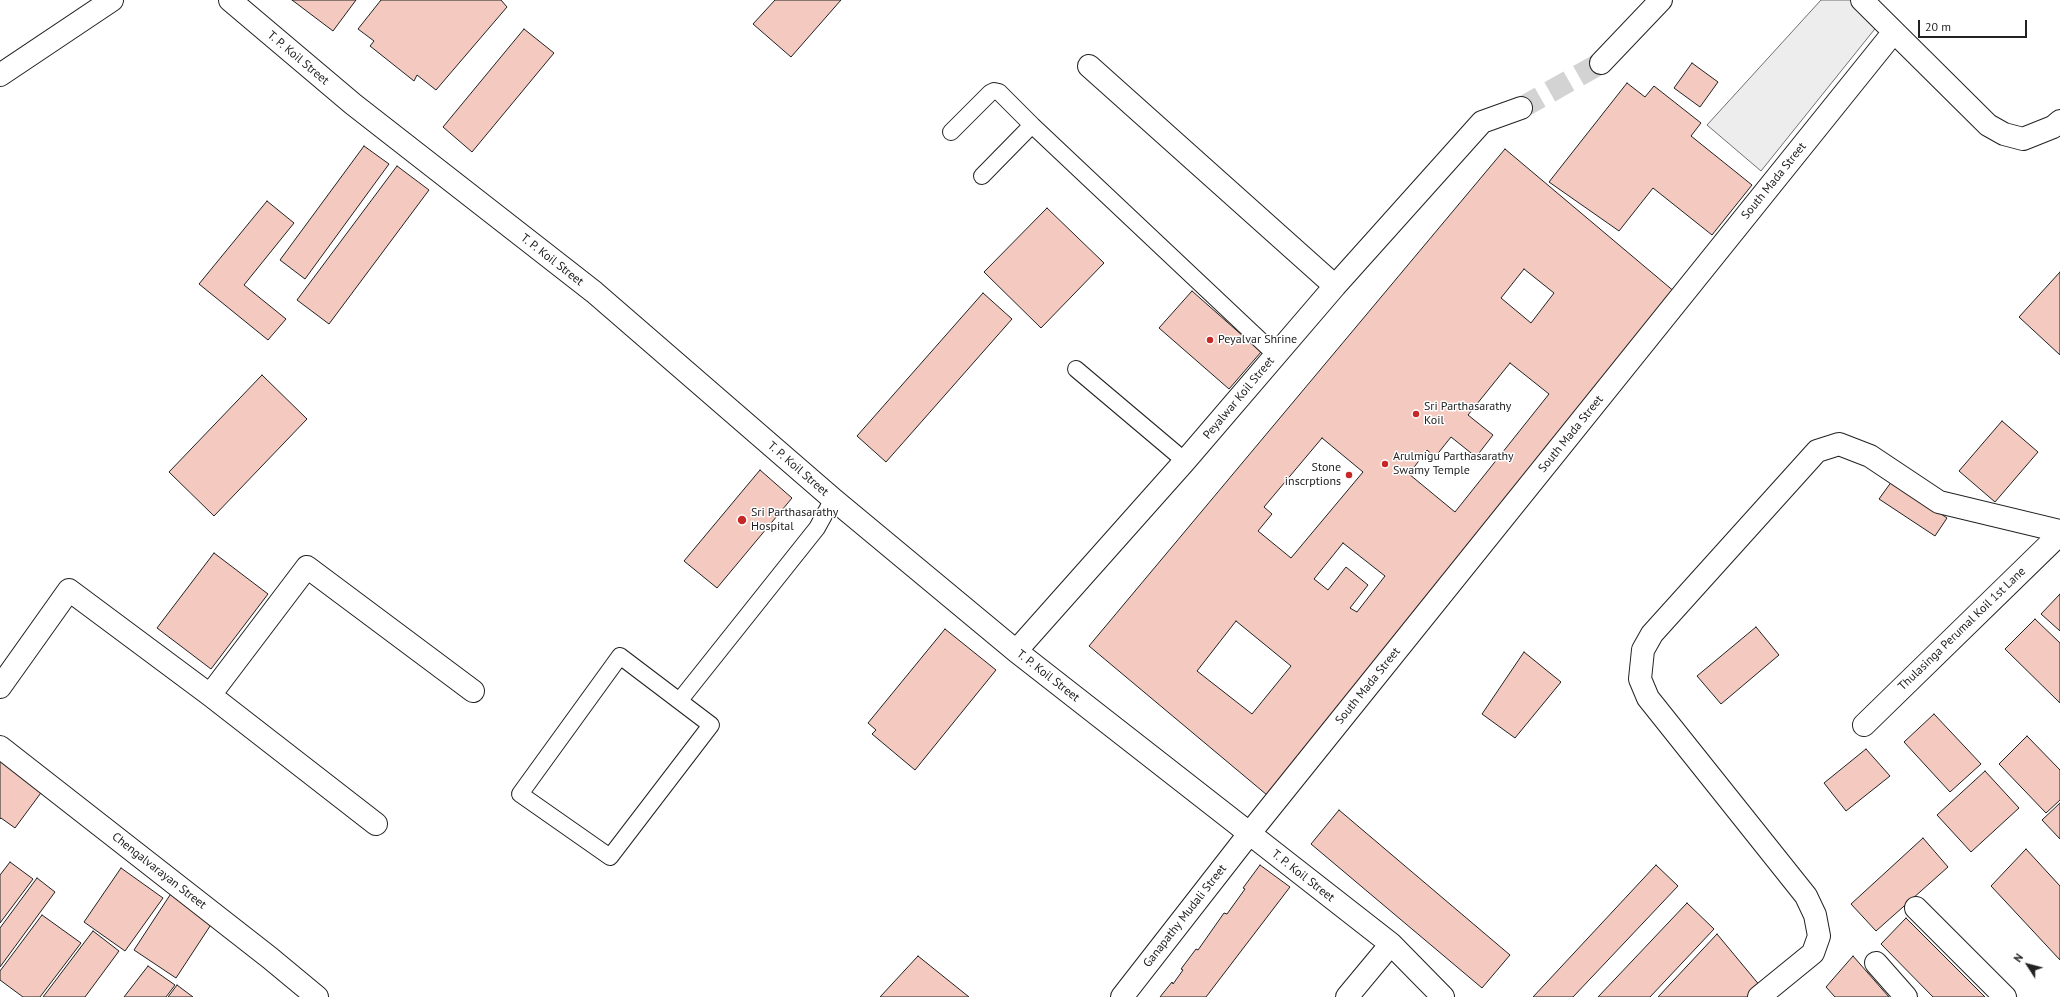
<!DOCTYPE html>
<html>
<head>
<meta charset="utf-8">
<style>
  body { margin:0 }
  #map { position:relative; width:2060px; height:997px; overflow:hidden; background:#fff; font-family:"PT Sans",sans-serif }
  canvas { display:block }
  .north { position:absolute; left:2008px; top:945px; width:40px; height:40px; -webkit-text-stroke:3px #fff; paint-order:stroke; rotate:306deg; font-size:11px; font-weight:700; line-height:16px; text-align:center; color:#222 }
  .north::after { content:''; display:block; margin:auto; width:14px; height:18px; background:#222; clip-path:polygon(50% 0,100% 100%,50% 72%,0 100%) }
  .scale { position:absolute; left:1918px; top:20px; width:109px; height:18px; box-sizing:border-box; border:2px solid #222; border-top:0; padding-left:5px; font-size:12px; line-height:14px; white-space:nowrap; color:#222; -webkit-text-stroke:3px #fff; paint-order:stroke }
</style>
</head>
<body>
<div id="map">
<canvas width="2060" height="997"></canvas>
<div class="north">N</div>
<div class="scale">20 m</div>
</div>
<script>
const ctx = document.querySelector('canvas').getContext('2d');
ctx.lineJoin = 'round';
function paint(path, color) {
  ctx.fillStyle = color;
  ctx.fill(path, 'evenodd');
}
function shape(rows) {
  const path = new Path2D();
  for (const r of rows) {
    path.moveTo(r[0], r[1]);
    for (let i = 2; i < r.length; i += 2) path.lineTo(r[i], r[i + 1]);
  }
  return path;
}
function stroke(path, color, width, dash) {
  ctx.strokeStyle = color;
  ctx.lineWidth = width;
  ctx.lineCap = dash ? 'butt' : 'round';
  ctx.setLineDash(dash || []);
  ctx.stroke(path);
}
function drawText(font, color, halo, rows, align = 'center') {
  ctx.font = font + ' "PT Sans",sans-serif';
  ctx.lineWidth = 3;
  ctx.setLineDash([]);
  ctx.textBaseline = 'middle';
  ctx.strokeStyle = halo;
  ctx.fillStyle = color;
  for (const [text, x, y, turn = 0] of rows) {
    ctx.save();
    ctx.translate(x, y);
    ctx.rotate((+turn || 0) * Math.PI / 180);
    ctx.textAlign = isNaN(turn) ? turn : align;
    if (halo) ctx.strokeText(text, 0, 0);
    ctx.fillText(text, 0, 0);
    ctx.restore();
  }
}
const parking = shape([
  [1821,0,1857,0,1878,25,1761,171,1707,125,1821,0]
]);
const building = shape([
  [292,0,356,0,333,31,292,0],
  [381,0,501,0,507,7,436,90,417,75,414,81,370,46,374,41,358,29,381,0],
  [775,0,841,0,791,57,753,24,775,0],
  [524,29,554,53,472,152,443,127,524,29],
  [1692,63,1718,82,1700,107,1674,88,1692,63],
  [1627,83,1645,97,1654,86,1701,123,1691,136,1752,185,1712,235,1653,188,1619,231,1549,182,1627,83],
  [364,146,389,164,305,279,280,260,364,146],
  [1505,149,1682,298,1267,795,1089,646,1505,149],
  [1524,269,1554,293,1531,323,1501,298,1524,269],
  [1510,363,1549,394,1455,512,1409,474,1427,450,1435,457,1451,437,1476,457,1493,435,1468,415,1510,363],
  [1322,438,1363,472,1291,558,1258,531,1272,514,1264,507,1322,438],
  [1343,543,1385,576,1357,612,1350,608,1368,585,1346,567,1328,590,1314,579,1343,543],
  [1236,621,1291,666,1252,714,1197,671,1236,621],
  [397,166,429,190,329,324,297,300,397,166],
  [267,201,294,223,244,285,286,319,268,340,199,284,267,201],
  [1047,208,1104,263,1041,328,984,272,1047,208],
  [2060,272,2060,355,2019,317,2060,272],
  [1192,291,1261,352,1229,389,1159,328,1192,291],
  [983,293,1012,319,886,462,857,436,983,293],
  [262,375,307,419,214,516,169,472,262,375],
  [2002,421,2038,452,1995,502,1959,471,2002,421],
  [760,470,792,498,717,588,684,561,760,470],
  [1892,481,1947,518,1935,536,1879,499,1892,481],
  [214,553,268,594,211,669,157,628,214,553],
  [2060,594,2060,631,2041,614,2060,594],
  [2035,619,2060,643,2060,703,2005,649,2035,619],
  [1756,627,1779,655,1721,704,1697,676,1756,627],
  [945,629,996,670,915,770,872,734,876,730,868,723,945,629],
  [1524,652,1561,682,1515,738,1482,714,1524,652],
  [1934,714,1981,764,1950,792,1904,742,1934,714],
  [2027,736,2060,770,2060,800,2046,813,1999,764,2027,736],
  [1866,749,1890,776,1846,811,1824,783,1866,749],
  [0,758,43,790,15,828,1,818,0,819,0,758],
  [1985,771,2019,808,1971,852,1937,815,1985,771],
  [2060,803,2060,839,2042,820,2060,803],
  [1339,810,1510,955,1482,988,1311,844,1339,810],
  [1923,838,1948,867,1876,931,1851,904,1923,838],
  [2026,849,2060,886,2060,960,1991,886,2026,849],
  [10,862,33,879,0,923,0,875,10,862],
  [1260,865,1290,887,1206,997,1160,997,1172,982,1173,984,1183,970,1181,969,1196,949,1198,950,1224,913,1227,914,1245,889,1243,888,1260,865],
  [1656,865,1678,886,1573,997,1533,997,1656,865],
  [121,868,163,898,125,951,84,922,121,868],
  [37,878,55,892,0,967,0,928,37,878],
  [172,892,214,920,176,978,134,950,172,892],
  [1687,903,1714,929,1650,997,1598,997,1687,903],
  [42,915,81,943,40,997,23,997,0,980,0,971,42,915],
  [1906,918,1985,997,1933,997,1881,944,1906,918],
  [93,931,119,951,85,997,43,997,93,931],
  [1717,934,1761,987,1748,997,1658,997,1717,934],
  [918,956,969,997,880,997,918,956],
  [1853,956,1889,997,1835,997,1826,987,1853,956],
  [148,966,175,985,166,997,124,997,148,966],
  [177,985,193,997,168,997,177,985]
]);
const minorTunnel = shape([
  [1521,108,1601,63]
]);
const service = shape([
  [951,132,990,93,994,91,999,92,1032,125],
  [982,176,1032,125,1276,355],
  [1076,369,1185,461],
  [620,656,711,725,610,857,520,794,620,656],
  [680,700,817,528,833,499]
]);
const minor = shape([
  [230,0,353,104,594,292,833,499,1016,651,1391,944,1443,997],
  [1862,0,1988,125,2004,134,2023,139,2053,127,2060,121],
  [1601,63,1661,0],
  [1089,66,1335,286],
  [0,75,112,0],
  [1016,651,1185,461,1335,286,1482,122,1521,108],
  [0,687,69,590,210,695,376,824],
  [210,695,307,567,473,691],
  [1864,725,2060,534],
  [0,747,270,958,317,997],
  [1916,908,2005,997],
  [1876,963,1906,997],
  [1122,997,1249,834,1893,33],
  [1347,997,1391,944],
  [1759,997,1813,953,1819,936,1815,915,1806,896,1648,698,1640,679,1643,650,1652,634,1817,451,1839,444,1870,456,1939,502,2060,531]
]);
const markers = [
  [1210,340,4,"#c62828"],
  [1416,414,4,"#c62828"],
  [1385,464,4,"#c62828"],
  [1349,475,4,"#c62828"],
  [742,520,5,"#c62828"]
];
const streetNames = [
  ["T. P. Koil Street",298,58,40],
  ["South Mada Street",1774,181,-51],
  ["T. P. Koil Street",552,260,38],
  ["Peyalwar Koil Street",1239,398,-50],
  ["South Mada Street",1571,434,-51],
  ["T. P. Koil Street",798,469,41],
  ["Thulasinga Perumal Koil 1st Lane",1962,629,-44],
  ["T. P. Koil Street",1048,676,38],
  ["South Mada Street",1368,686,-51],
  ["Chengalvarayan Street",159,871,38],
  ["T. P. Koil Street",1303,876,38],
  ["Ganapathy Mudali Street",1185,916,-52]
];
const poiNames = [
  ["Peyalvar Shrine",1218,340],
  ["Sri Parthasarathy",1424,407],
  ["Koil",1424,421],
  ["Arulmigu Parthasarathy",1393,457],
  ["Swamy Temple",1393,471],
  ["Stone",1341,468,"right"],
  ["inscrptions",1341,482,"right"],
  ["Sri Parthasarathy",751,513],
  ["Hospital",751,527]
];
paint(parking, '#ededed');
stroke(parking, '#6f6f6f', 1);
paint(building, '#f3c9c0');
stroke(building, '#222', 1);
stroke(minorTunnel, '#d3d3d3', 22, [22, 11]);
stroke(service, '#222', 18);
stroke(minor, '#222', 24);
stroke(service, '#fff', 16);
stroke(minor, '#fff', 22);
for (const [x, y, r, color] of markers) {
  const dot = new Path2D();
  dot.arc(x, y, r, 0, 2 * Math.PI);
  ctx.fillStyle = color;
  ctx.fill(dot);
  stroke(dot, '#fff', 1.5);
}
drawText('12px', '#222', '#fff', streetNames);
drawText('12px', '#222', '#fff', poiNames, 'left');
</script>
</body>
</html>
